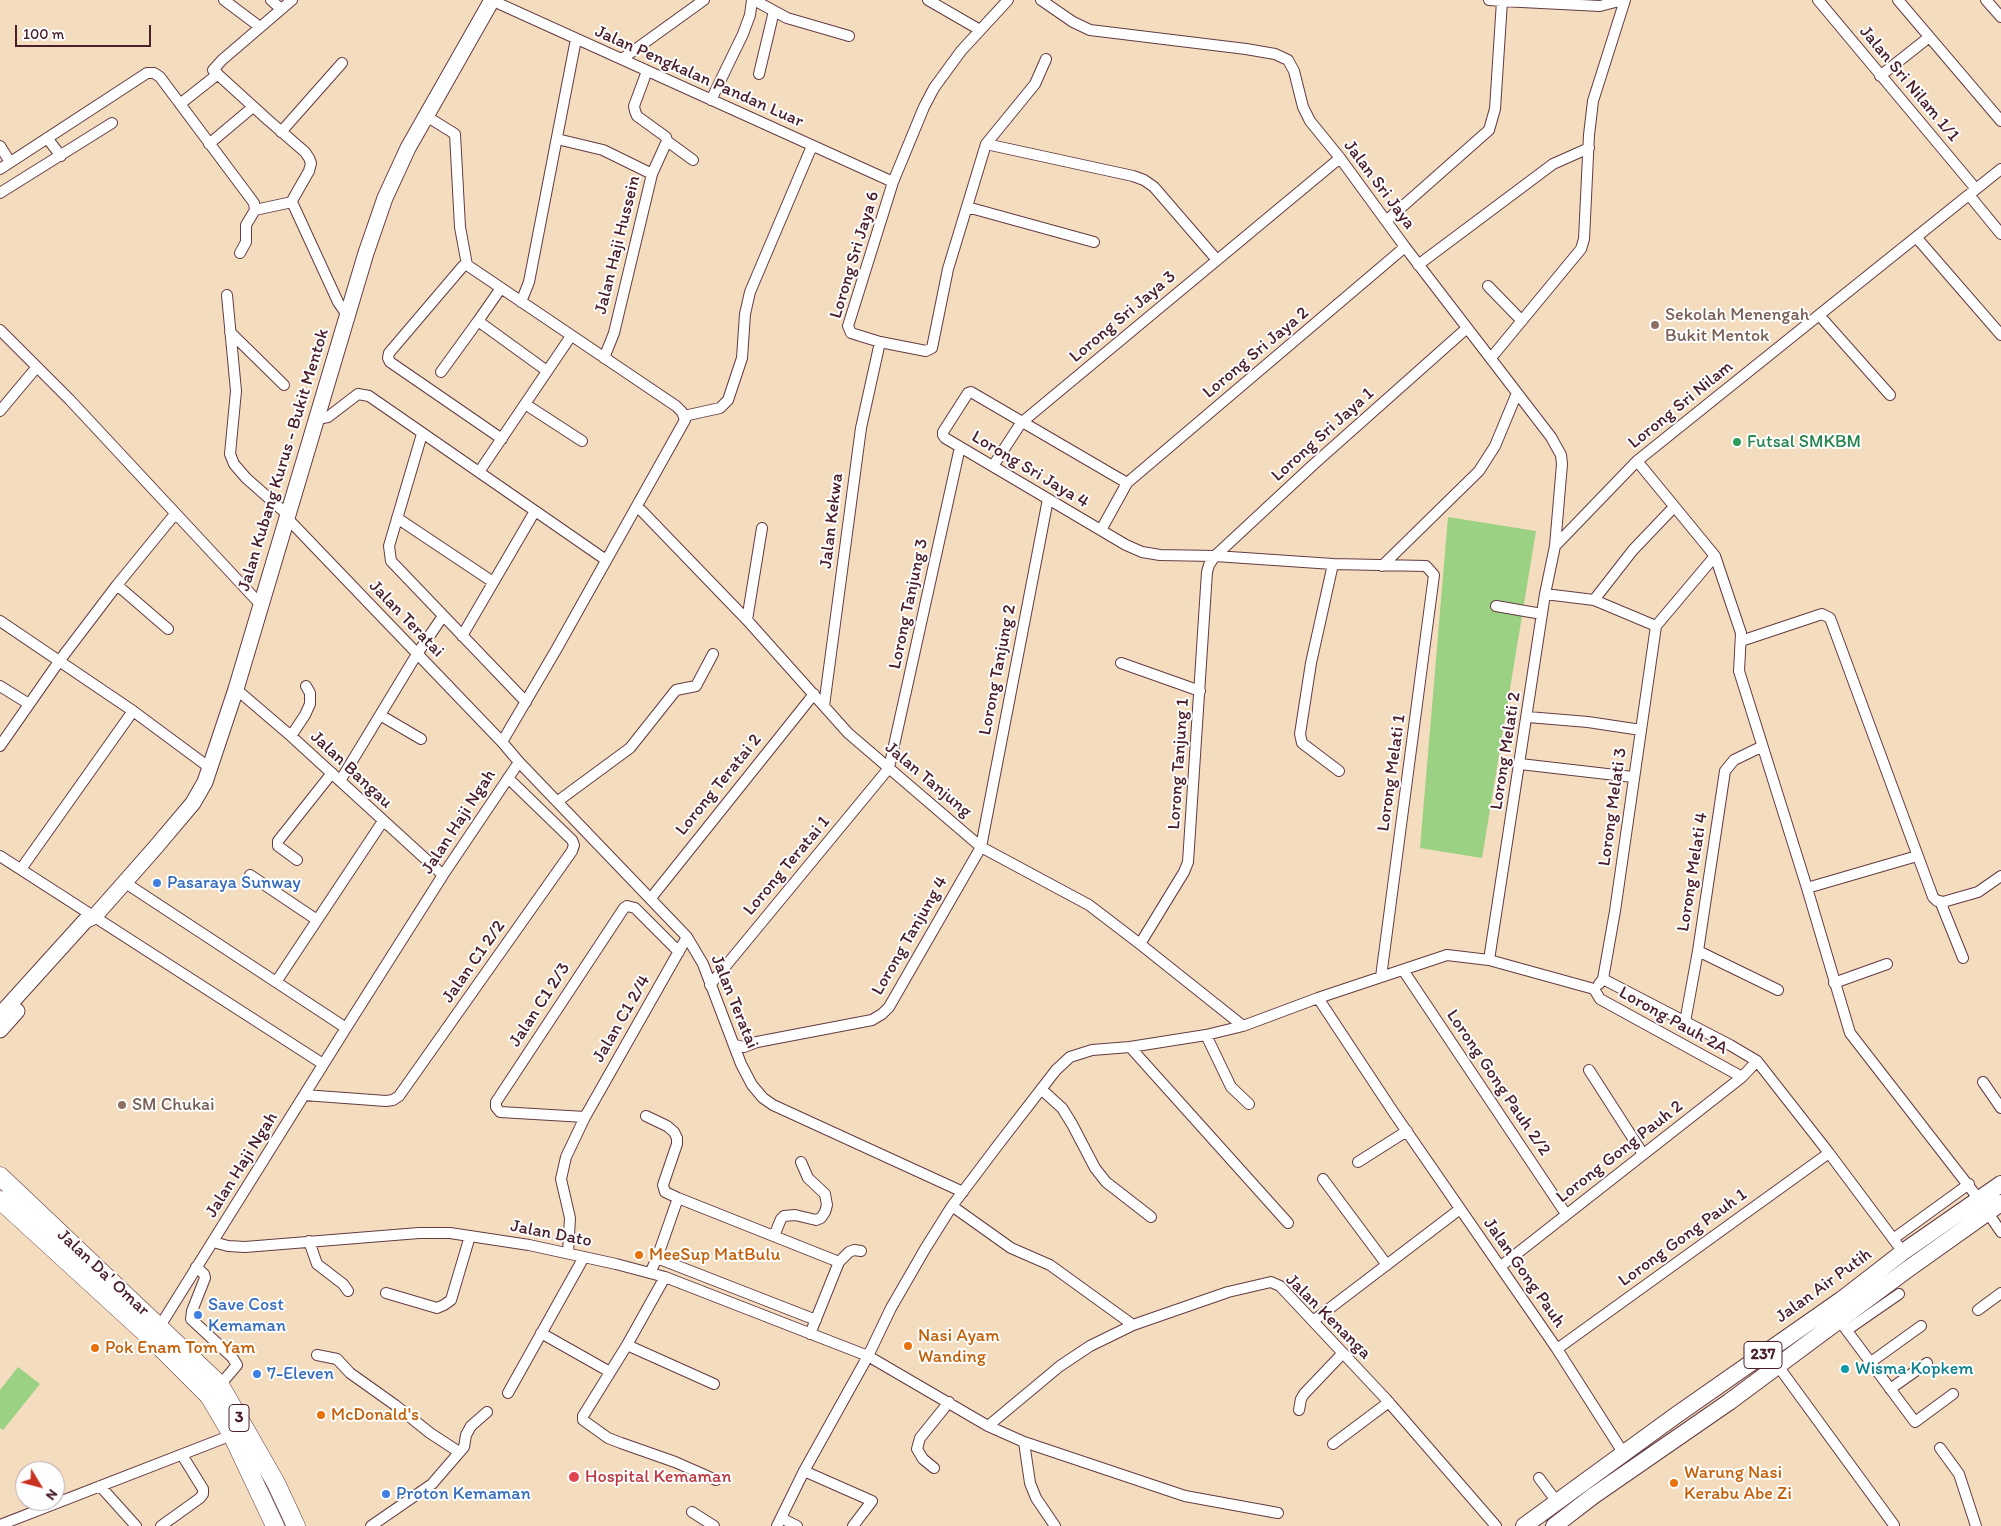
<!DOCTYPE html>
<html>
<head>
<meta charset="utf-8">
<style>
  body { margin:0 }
  #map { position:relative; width:2001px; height:1526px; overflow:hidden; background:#f4dcbf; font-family:Itim,sans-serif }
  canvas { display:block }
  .north { position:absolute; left:15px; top:1461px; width:50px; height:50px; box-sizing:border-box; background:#fff; border:1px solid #b7a5aa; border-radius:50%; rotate:127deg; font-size:14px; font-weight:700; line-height:20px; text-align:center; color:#4a1f2b }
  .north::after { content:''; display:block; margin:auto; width:18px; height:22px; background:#c8321e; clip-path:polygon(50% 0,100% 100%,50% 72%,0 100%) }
  .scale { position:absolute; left:15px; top:25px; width:136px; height:22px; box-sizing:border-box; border:2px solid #4a1f2b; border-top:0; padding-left:6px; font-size:15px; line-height:18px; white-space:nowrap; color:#4a1f2b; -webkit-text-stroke:4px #fff; paint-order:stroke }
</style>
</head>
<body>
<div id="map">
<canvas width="2001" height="1526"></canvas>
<div class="north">N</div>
<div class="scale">100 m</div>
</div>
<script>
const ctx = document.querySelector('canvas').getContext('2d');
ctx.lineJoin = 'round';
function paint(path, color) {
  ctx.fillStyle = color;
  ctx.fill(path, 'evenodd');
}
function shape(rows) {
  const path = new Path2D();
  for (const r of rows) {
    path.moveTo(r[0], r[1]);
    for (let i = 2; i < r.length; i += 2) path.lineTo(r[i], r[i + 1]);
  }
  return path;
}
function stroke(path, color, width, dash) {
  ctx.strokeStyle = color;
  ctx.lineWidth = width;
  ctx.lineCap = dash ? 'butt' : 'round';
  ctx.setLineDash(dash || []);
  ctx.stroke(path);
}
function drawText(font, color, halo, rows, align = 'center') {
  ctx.font = font + ' Itim,sans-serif';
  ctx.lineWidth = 4;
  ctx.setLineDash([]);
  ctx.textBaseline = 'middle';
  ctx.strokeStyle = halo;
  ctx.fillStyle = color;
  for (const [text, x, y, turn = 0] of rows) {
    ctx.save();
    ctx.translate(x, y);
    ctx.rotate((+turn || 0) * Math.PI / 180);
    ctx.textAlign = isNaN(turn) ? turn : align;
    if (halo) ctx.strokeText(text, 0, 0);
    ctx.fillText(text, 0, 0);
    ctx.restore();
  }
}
const green = shape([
  [1448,517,1536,531,1482,858,1420,848],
  [18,1367,40,1384,3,1430,0,1428,0,1390]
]);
const minor = shape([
  [224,0,260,27],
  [271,0,281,9],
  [292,0,222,60,213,70,268,120,305,152,309,158,311,163,309,171,293,199,292,202,338,302,347,315],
  [491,0,893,182],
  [754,0,787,18,849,36],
  [928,0,980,30],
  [1008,0,961,51,934,88,924,107,893,182,848,326,851,333,880,342,926,351,932,348,948,269,986,144,1035,84,1046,59],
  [1041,0,1073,22,1090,30,1246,49,1275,54,1288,60,1294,71,1303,107,1310,121,1340,158,1405,247,1551,437,1561,455,1562,464,1555,546,1545,594,1489,960],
  [1818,0,1976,189],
  [1898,0,2001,121],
  [1986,0,2001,17],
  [1502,1,1600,6,1623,0],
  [622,59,704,0],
  [647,71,634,106,635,111,637,116,666,137,667,141,693,160],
  [759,74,774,11],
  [1880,76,1928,38],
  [711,100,743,34,750,15,752,0],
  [180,104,218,74],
  [426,116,455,134,460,227,467,265],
  [281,132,342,63],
  [47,138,61,156],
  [557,139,603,150,652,174],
  [209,144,253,107],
  [986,144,1133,176,1144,180,1154,187,1217,260],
  [0,146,10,162],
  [0,169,147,73,154,73,160,77,254,203,255,210,246,225,246,242,240,253],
  [0,193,112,123],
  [1969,195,2001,234],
  [967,207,1094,242],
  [255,210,292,202],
  [1386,221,1489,130,1495,109,1502,1,1489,0],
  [1916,237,2001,335],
  [1418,265,1553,164,1589,148],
  [1488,286,1522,321],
  [501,288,478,321,547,371],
  [227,295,236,391,230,454,234,464,246,478,289,516],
  [521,302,529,282,576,39],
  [1819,315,1890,395],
  [0,330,70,400,260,604],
  [230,332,284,385],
  [604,358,614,333,652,174,667,141],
  [1491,358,1581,249,1584,239,1589,135,1593,101,1625,0],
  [441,372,478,321],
  [525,404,582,441],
  [0,411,36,368],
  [684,416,720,408,728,400,742,358,745,314,750,292,812,146],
  [317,419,328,417,358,394,369,396,606,560],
  [422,434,389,546,391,561,526,702],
  [1637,461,1715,556,1656,626],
  [993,466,1021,423,1340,158],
  [479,472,571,336],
  [1127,483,971,392,968,393,943,432,943,435,945,438,1126,545,1142,552,1160,555,1215,556,1333,564],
  [637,506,747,620,848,733,981,847,1089,905,1140,944,1243,1026],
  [397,518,493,582],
  [288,519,502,742],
  [1101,530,1127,483,1405,247],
  [1555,546,1637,461,2001,169],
  [1715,556,1741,633,1739,671,1807,888,1850,1033,1978,1198],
  [1382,566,1479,471,1495,446,1517,393],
  [117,585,168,629],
  [1545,594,1594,600,1656,626],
  [1594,600,1633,550,1674,507],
  [1496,606,1542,614],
  [747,620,762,528],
  [0,621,133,711,210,768],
  [462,636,535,511],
  [1741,641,1822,614,1830,618,1933,897,1937,901,1943,902,1978,892,2001,876],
  [1121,663,1200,691],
  [0,686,29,704],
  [236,689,291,736,443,875],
  [824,706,861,428,880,342],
  [380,715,421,739],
  [1528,717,1588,722,1641,730],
  [291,736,305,715,310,704,310,693,306,686],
  [0,746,60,660,117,585,175,514],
  [519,762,687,937,703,964,741,1064,752,1085,763,1098,773,1105,963,1192],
  [1520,764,1633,777],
  [1339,771,1302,743,1300,734,1311,663,1333,564,1426,566,1434,575,1381,977],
  [340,781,417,654,443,616],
  [558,801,630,748,676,690,696,686,713,654],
  [0,856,323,1064],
  [297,860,278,846,278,841,332,773],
  [21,869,133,711],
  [250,875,317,920],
  [124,882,346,1028],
  [1807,888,1917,856],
  [651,898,814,694],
  [1940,901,1963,958],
  [1140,944,1184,872,1188,862,1207,572,1209,565,1215,556,1314,464,1467,328],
  [1698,951,1778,990],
  [1403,970,1566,1214],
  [1603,979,1730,1045,1757,1061,1829,1153,1903,1252],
  [276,982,383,821],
  [1834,983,1887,964],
  [1599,984,1603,979,1615,911,1656,626],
  [710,985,889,768,960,447],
  [1594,989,1600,999,1742,1077],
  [1318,998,1394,1113,1557,1349,1624,1454],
  [1685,1022,1698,951,1725,771,1734,760,1761,747],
  [1206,1035,1231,1087,1249,1104],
  [735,1045,744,1047,757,1042,872,1020,882,1014,889,1007,981,847,1048,499],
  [1130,1047,1288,1223],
  [1589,1070,1643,1154],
  [1983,1082,2001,1108],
  [1041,1089,1062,1108,1072,1124,1095,1168,1106,1182,1151,1217],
  [304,1095,386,1101,393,1100,399,1096,572,851,574,845,572,840,508,778],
  [646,1116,667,1126,674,1132,677,1138,677,1144,663,1185,665,1192,678,1198],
  [585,1117,500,1112,496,1107,496,1102,624,908,627,906,635,908,679,952],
  [1358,1162,1407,1131],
  [1323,1179,1387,1265],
  [952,1206,1011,1248,1050,1265,1133,1325],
  [1988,1213,2001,1232],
  [774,1236,781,1219,784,1216,795,1215,816,1220,821,1218,825,1212,827,1205,825,1194,808,1178,801,1162],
  [1893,1239,1969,1184],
  [309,1241,317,1264,343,1284,348,1291],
  [213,1242,228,1246,245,1247,419,1233,450,1233,529,1245,616,1264,665,1277,868,1356,988,1426,1024,1442,1030,1483,1036,1498,1055,1526],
  [568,1253,570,1218,561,1179,566,1157,585,1117,687,937],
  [657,1258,678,1198,839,1262],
  [1501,1266,1742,1077,1757,1061],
  [196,1267,204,1274,205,1278,192,1311,191,1319,232,1357,237,1365,220,1385],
  [650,1273,657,1258,816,1320],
  [665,1277,627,1345,583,1416,583,1420,608,1438,621,1443,675,1462,716,1480],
  [386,1293,437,1308,444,1305,451,1300,470,1236],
  [1978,1310,2001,1293],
  [1839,1320,1915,1422,1953,1394],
  [1313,1321,1460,1209],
  [160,1326,346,1028,443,875,519,762,502,742,556,650,685,420,682,412,676,406,467,265,463,266,389,353,388,358,390,362,502,439],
  [1847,1330,1899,1294],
  [541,1333,610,1372],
  [810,1334,839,1262,849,1252,854,1250,861,1251],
  [627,1345,714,1384],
  [1557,1349,1829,1153],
  [317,1355,337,1359,350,1373,395,1405,430,1433,459,1452],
  [1871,1362,1921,1326],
  [1778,1366,1894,1525],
  [1890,1389,1927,1363],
  [508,1393,584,1257],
  [1299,1410,1301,1399,1304,1394,1343,1353],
  [988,1426,1060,1366,1090,1346,1133,1325,1228,1292,1271,1282,1280,1286,1386,1399,1496,1526],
  [1024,1442,1185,1496,1278,1513],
  [1333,1444,1389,1402],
  [1940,1448,1959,1474,1976,1526],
  [934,1468,923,1459,917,1449,920,1438,949,1402],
  [804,1471,872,1501,853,1526],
  [1539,1478,1557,1502],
  [100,1486,136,1526],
  [692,1512,714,1526],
  [781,1518,797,1526],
  [0,1525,232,1435],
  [161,1526,200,1498,203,1494,203,1489,182,1455],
  [371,1526,432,1484,464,1447,466,1435,471,1426,487,1412],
  [777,1526,804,1471,868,1356,891,1308,925,1249,952,1206,998,1145,1056,1070,1070,1057,1092,1050,1130,1047,1206,1035,1243,1026,1318,998,1447,955,1489,960,1594,989]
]);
const secondary = shape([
  [0,1015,85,921,95,916,155,848,193,803,205,782,236,689,366,253,385,198,408,148,492,0],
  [0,1030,17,1011]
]);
const primary = shape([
  [1524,1526,1675,1416,1841,1300,1903,1252,2001,1184],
  [1554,1526,1593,1496,1729,1402,1908,1269,2001,1203]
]);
const trunk = shape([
  [0,1176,220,1385,276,1483,296,1526],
  [0,1200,152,1339,209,1396,232,1435,275,1526]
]);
const markers = [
  [1655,325,5,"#8d6e63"],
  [1737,442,5,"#2e9e5b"],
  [157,883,5,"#3f7fe0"],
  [122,1105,5,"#8d6e63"],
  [639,1255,5,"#e8710a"],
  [198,1315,5,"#3f7fe0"],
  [908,1346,5,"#e8710a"],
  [95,1348,5,"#e8710a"],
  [1845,1369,5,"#0f9aa8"],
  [257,1374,5,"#3f7fe0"],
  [321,1415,5,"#e8710a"],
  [574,1477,6,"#e0444e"],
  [1674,1483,5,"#e8710a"],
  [386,1494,5,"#3f7fe0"]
];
const shields = [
  [1763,1355,38],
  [239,1418,20]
];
const shieldNames = [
  ["237",1763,1355],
  ["3",239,1418]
];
const streetNames = [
  ["Jalan Pengkalan Pandan Luar",699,77,24],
  ["Jalan Sri Nilam 1/1",1909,84,50],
  ["Jalan Sri Jaya",1379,185,53],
  ["Jalan Haji Hussein",618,245,-76],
  ["Lorong Sri Jaya 6",855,255,-73],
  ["Lorong Sri Jaya 3",1123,317,-40],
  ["Lorong Sri Jaya 2",1256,353,-40],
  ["Lorong Sri Nilam",1681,405,-39],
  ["Lorong Sri Jaya 1",1323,435,-42],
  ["Jalan Kubang Kurus - Bukit Mentok",284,460,-73],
  ["Lorong Sri Jaya 4",1030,470,31],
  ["Jalan Kekwa",832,521,-83],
  ["Lorong Tanjung 3",909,604,-78],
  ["Jalan Teratai",406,619,46],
  ["Lorong Tanjung 2",998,670,-79],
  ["Lorong Melati 2",1506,751,-81],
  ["Lorong Tanjung 1",1179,764,-86],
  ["Jalan Bangau",351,770,43],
  ["Lorong Melati 1",1392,773,-82],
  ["Jalan Tanjung",928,780,40],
  ["Lorong Teratai 2",719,785,-51],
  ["Lorong Melati 3",1613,807,-82],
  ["Jalan Haji Ngah",459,822,-57],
  ["Lorong Teratai 1",787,866,-50],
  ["Lorong Melati 4",1693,872,-81],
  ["Lorong Tanjung 4",910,936,-60],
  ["Jalan C1 2/2",474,962,-55],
  ["Jalan Teratai",734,1002,68],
  ["Jalan C1 2/3",540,1005,-57],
  ["Jalan C1 2/4",622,1019,-60],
  ["Lorong Pauh 2A",1673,1021,29],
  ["Lorong Gong Pauh 2/2",1498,1083,56],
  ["Lorong Gong Pauh 2",1620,1152,-38],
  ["Jalan Haji Ngah",242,1165,-58],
  ["Jalan Dato",551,1234,11],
  ["Lorong Gong Pauh 1",1683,1238,-36],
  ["Jalan Da' Omar",103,1273,43],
  ["Jalan Gong Pauh",1524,1273,55],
  ["Jalan Air Putih",1824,1286,-36],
  ["Jalan Kenanga",1328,1317,45]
];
const educationNames = [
  ["Sekolah Menengah",1665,315],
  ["Bukit Mentok",1665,336],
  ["SM Chukai",132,1105]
];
const leisureNames = [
  ["Futsal SMKBM",1747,442]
];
const shopNames = [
  ["Pasaraya Sunway",167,883],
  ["Save Cost",208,1305],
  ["Kemaman",208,1326],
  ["7-Eleven",267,1374],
  ["Proton Kemaman",396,1494]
];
const foodNames = [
  ["MeeSup MatBulu",649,1255],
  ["Nasi Ayam",918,1336],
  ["Wanding",918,1357],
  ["Pok Enam Tom Yam",105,1348],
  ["McDonald's",331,1415],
  ["Warung Nasi",1684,1473],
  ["Kerabu Abe Zi",1684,1494]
];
const cultureNames = [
  ["Wisma Kopkem",1855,1369]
];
const healthNames = [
  ["Hospital Kemaman",585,1477]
];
paint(green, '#9ad182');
stroke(minor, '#643b41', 12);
stroke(secondary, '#643b41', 17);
stroke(primary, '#643b41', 18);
stroke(trunk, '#643b41', 19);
stroke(minor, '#fff', 10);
stroke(secondary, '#fff', 15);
stroke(primary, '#fff', 16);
stroke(trunk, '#fff', 18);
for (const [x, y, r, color] of markers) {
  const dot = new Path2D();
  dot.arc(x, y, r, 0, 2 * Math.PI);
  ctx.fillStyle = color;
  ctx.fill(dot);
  stroke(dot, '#fff', 2);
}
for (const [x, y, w] of shields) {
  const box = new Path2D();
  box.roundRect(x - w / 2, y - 13.5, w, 27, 4);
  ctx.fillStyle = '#fff';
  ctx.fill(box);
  stroke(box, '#4a1f2b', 1);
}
drawText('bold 16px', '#4a1f2b', null, shieldNames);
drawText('18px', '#4a1f2b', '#fff', streetNames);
drawText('18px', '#785e54', '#fff', educationNames, 'left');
drawText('18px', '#27864d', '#fff', leisureNames, 'left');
drawText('18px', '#366cbe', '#fff', shopNames, 'left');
drawText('18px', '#c56008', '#fff', foodNames, 'left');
drawText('18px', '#0d838f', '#fff', cultureNames, 'left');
drawText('18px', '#be3a42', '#fff', healthNames, 'left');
</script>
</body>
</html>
